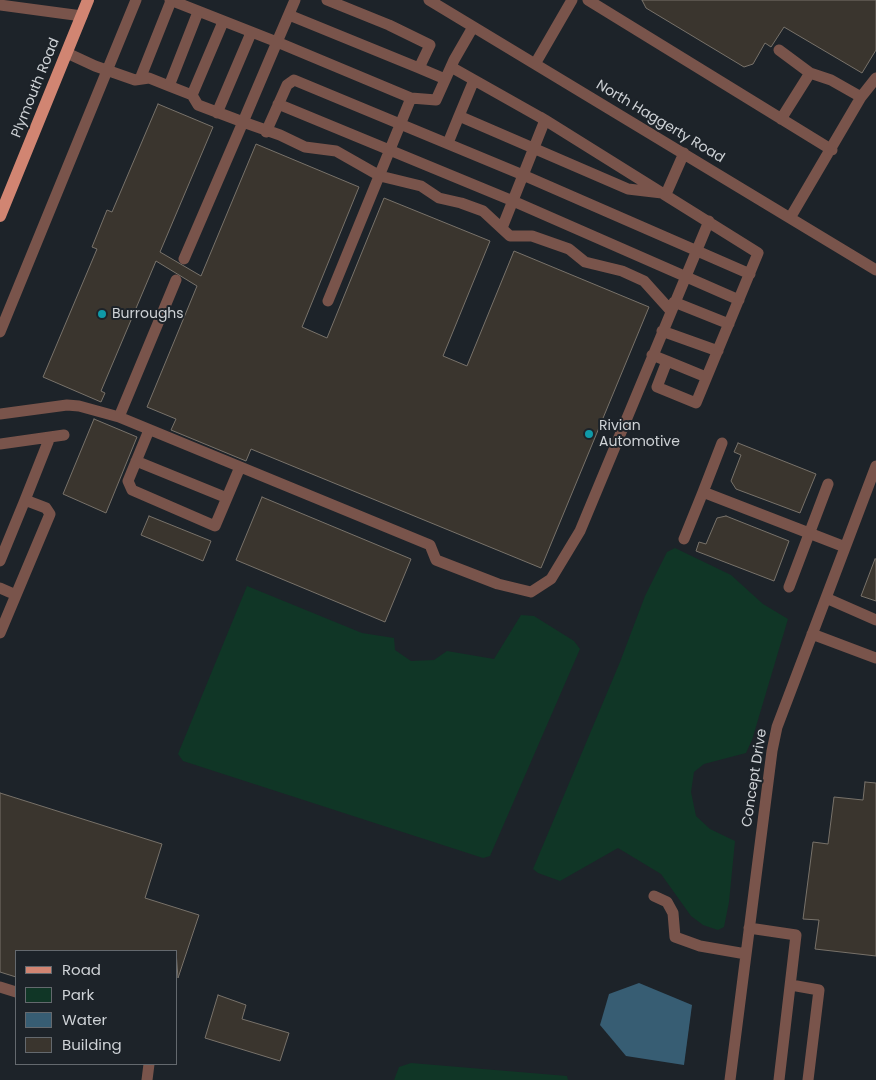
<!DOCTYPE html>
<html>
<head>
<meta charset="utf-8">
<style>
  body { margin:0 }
  #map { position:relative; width:876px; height:1080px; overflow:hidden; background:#1d2329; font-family:Poppins,sans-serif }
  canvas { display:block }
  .legend { position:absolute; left:15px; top:950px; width:162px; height:115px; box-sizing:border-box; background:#1d2329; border:1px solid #64696e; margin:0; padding:6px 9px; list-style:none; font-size:15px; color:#ced2d6 }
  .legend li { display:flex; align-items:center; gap:10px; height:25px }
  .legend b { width:25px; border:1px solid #64696e }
</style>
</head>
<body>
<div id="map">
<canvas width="876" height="1080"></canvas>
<ul class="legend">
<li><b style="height:6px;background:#d18572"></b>Road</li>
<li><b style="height:14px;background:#103626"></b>Park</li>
<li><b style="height:14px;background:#375d73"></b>Water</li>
<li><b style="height:14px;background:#3a352e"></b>Building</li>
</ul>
</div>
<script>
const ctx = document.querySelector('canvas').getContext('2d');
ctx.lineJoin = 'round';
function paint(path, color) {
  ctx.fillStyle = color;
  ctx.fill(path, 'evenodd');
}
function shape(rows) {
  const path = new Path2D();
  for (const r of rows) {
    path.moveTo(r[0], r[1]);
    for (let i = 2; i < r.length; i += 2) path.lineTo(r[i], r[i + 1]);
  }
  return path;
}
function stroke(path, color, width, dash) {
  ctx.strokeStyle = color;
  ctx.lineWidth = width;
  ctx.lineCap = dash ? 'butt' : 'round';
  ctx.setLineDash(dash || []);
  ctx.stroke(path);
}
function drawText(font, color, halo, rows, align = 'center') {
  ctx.font = font + ' Poppins,sans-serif';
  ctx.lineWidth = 4;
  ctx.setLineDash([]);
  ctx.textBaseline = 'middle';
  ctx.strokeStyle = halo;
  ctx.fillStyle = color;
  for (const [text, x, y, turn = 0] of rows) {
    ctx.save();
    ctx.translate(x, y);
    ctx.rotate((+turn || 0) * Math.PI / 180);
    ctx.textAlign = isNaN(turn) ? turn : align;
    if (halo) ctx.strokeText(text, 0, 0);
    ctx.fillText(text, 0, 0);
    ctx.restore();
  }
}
const green = shape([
  [675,548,731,575,763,604,788,619,752,740,746,753,704,764,694,772,691,792,696,816,710,829,735,841,729,902,724,927,718,930,703,925,691,916,661,874,618,848,560,881,538,873,533,869,620,662,645,596,667,552],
  [247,586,362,633,394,638,395,650,411,661,434,660,447,651,494,659,521,615,534,616,574,641,580,649,490,856,483,858,183,761,178,754],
  [411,1063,567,1076,568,1080,394,1080,399,1067]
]);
const water = shape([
  [639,983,692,1005,684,1065,626,1056,600,1025,609,994]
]);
const building = shape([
  [642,0,876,0,876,50,862,73,784,27,771,47,765,43,753,64,744,67,646,8,642,0],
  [158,104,213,127,160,252,201,276,256,144,359,187,302,327,327,338,384,198,490,241,443,356,467,366,514,251,649,307,541,568,251,449,246,461,171,430,176,419,147,407,197,286,156,261,101,391,105,393,101,402,43,377,97,249,92,247,107,210,112,212,158,104],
  [94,419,137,437,106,513,63,494,94,419],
  [738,443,816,474,800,513,736,489,731,481,741,455,734,452,738,443],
  [262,497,411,559,385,622,236,560,262,497],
  [149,516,211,541,203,561,141,535,149,516],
  [726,516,789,541,774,581,696,551,699,542,706,544,717,518,726,516],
  [875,559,876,559,876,601,861,596,875,559],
  [865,782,876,783,876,956,815,949,819,920,803,919,813,842,828,844,834,797,863,800,865,782],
  [0,793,162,844,145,898,199,915,178,978,176,951,16,951,16,977,0,972,0,793],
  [218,995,246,1005,242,1019,289,1033,280,1061,205,1038,218,995]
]);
const minor = shape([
  [170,0,277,42,295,0],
  [327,0,389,25,430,45,419,68,445,79],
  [429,0,876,270],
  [588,0,832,150],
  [0,5,82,16],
  [289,15,419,68],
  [779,50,810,73],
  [67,53,95,66,135,80,149,78,169,86,192,95,198,105,243,122,277,42,411,98,436,100,454,60,473,27],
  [535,64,572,0],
  [451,67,545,120,758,253,696,403,657,387,667,361,652,355],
  [140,79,171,1],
  [474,80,459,116,628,189,662,193],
  [169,86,198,12],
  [192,95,223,22],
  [278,104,513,201,739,300],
  [217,113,251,33],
  [781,119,810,73,831,80,861,97],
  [266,132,287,85,294,80,523,175,750,274],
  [448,143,459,116],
  [666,194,684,153],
  [790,218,861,97,876,78],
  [502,228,545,120,540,117],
  [184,259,243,122,280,135,305,147,336,151,380,176,421,186,439,198,461,203,483,211,510,236,532,236,569,249,585,262,622,271,644,281,671,311],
  [328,301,411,98],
  [674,302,729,324],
  [662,331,718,351],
  [0,332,136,0],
  [667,361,706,377],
  [0,414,67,405,79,406,119,417,430,545,436,560,498,584,531,592,551,579,580,531,709,221],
  [119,417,176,280],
  [149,430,128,481,132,490,215,526,240,467],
  [0,444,64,435],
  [136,461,227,498],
  [703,492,722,443],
  [684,539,703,492,845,547],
  [0,561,25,500],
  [789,587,828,484],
  [0,588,16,595],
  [826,598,876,620],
  [0,633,50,514,46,508,25,500,50,437],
  [812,634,876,658],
  [654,896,667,902,673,913,675,937,700,946,746,954],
  [749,928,796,935,779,1080],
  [791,985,819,990,808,1080],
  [0,987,16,992],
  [147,1080,149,1064],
  [730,1080,772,751,777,727,876,466]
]);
const major = shape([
  [0,216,88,0]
]);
const markers = [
  [102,314,5,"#0f9aa8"],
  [589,434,5,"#0f9aa8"]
];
const streetNames = [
  ["Plymouth Road",36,88,-68],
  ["North Haggerty Road",660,122,31],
  ["Concept Drive",755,778,-81]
];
const poiNames = [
  ["Burroughs",112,314],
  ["Rivian",599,426],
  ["Automotive",599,442]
];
paint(green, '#103626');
paint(water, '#375d73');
paint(building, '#3a352e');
stroke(building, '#78726a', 1);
stroke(minor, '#79544b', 11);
stroke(major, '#d18572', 12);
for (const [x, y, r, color] of markers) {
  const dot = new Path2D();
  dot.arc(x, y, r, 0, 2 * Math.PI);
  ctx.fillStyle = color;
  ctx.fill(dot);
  stroke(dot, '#1d2329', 2);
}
drawText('14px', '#ced2d6', '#1d2329', streetNames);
drawText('14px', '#ced2d6', '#1d2329', poiNames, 'left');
</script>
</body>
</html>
